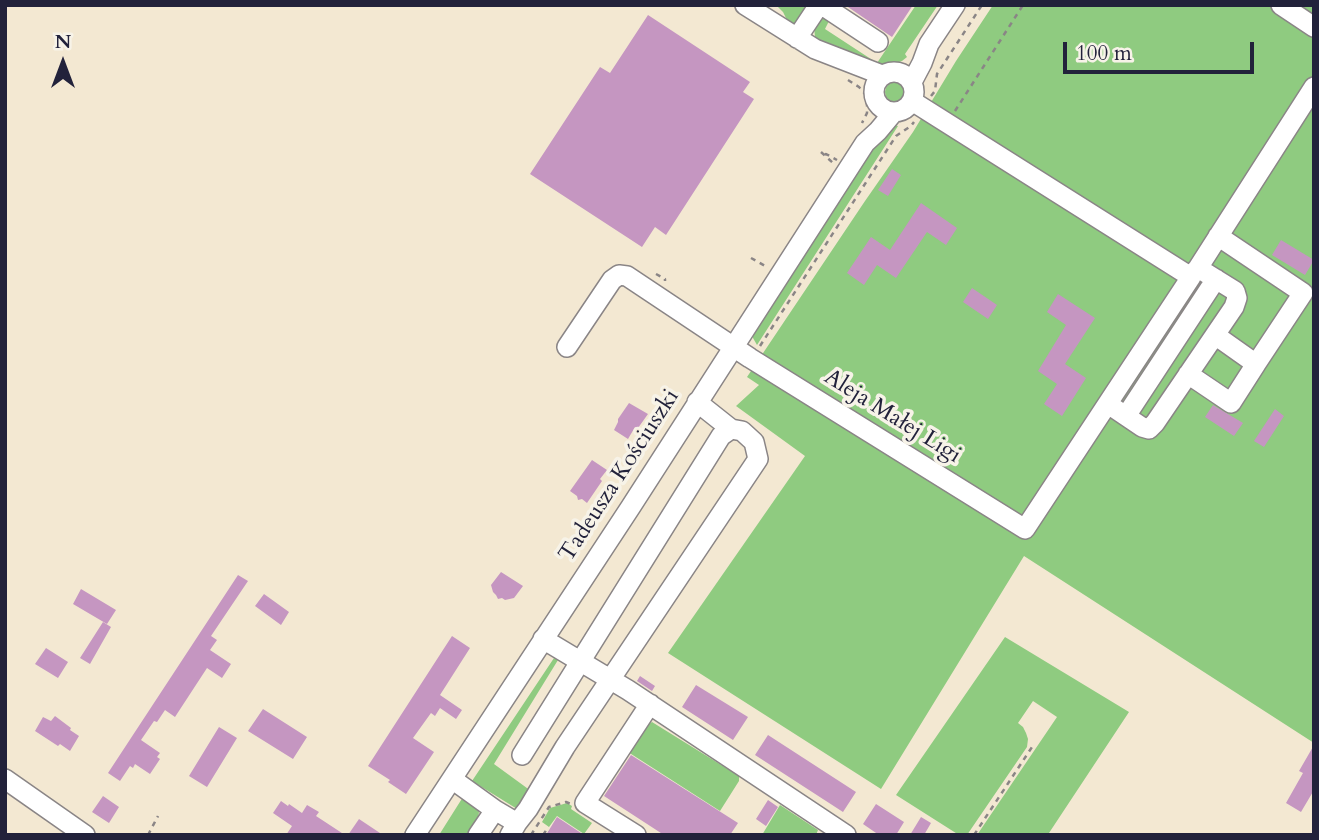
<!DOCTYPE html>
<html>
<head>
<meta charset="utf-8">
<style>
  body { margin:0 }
  #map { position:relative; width:1319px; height:840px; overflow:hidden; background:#f3e8d2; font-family:Cardo,serif }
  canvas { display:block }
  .frame { position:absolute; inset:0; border:7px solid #22223b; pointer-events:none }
  .north { position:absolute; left:28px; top:28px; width:70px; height:70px; -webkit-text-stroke:5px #f7f3e8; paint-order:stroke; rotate:0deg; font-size:19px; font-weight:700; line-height:28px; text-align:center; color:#22223b }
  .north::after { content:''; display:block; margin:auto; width:24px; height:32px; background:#22223b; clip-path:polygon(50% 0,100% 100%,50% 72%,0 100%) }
  .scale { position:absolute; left:1063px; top:42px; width:191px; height:32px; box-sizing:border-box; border:4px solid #22223b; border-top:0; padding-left:9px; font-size:21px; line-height:24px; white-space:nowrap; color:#22223b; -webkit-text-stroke:5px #f7f3e8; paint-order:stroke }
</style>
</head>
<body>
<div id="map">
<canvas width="1319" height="840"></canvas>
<div class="frame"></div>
<div class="north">N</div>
<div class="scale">100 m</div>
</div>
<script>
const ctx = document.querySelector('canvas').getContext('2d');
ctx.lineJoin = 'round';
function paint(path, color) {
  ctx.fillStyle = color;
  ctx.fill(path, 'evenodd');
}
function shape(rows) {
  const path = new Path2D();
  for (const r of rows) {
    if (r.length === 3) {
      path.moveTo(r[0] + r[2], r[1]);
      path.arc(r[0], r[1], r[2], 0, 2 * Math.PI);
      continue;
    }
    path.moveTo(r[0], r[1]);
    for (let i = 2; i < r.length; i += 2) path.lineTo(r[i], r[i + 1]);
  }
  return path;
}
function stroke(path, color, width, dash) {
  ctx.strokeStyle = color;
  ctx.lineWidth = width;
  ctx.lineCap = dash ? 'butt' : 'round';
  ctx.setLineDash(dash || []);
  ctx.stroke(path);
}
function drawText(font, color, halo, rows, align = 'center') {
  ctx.font = font + ' Cardo,serif';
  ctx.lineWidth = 7;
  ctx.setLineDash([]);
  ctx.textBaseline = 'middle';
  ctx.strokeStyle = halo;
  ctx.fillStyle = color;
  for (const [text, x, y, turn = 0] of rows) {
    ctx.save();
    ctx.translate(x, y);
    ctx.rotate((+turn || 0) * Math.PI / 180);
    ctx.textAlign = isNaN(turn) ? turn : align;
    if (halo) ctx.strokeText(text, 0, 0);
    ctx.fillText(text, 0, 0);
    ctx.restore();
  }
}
const green = shape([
  [776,5,804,5,806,10,798,23,793,24,788,22,783,12],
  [916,5,938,5,905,54,907,57,902,61,886,66,878,67,820,42,815,37,814,27,820,19,825,19,829,21,825,29,877,63],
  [993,5,1314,5,1314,743,1024,556,881,789,668,653,805,456,736,406,759,385,747,377,865,201,913,132,956,61],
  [895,92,10],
  [889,123,898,126,757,345,753,338,753,332],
  [1005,637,1129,712,1049,833,1051,835,977,835,1057,717,1033,701,1018,723,1023,727,1026,733,1028,739,1027,747,967,835,959,835,896,795],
  [554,658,558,660,494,764,531,791,522,812,472,781],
  [652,722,739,776,739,781,720,811,628,752,644,727],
  [463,797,478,808,479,812,478,819,469,835,439,835],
  [567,803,572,806,571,809,592,823,584,834,557,816,549,827,542,822,550,808],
  [780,805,818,830,816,835,762,835]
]);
const building = shape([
  [845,5,913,5,892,37],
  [648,15,750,82,743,92,754,99,666,235,655,227,642,247,530,174,600,67,610,73],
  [892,169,901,175,888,196,878,190],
  [921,203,957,228,946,245,927,232,896,278,877,265,864,285,847,273,871,237,890,250],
  [1281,240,1314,260,1305,275,1272,255],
  [972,288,997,305,988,319,963,302],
  [1058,294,1095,318,1065,364,1086,378,1062,416,1044,404,1057,384,1038,371,1066,325,1047,312],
  [629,403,648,414,638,428,635,427,628,439,614,430,618,422,618,419],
  [1213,405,1243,423,1234,436,1205,417],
  [1275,409,1284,416,1264,447,1254,441],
  [592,460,607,470,600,479,602,481,587,503,582,499,578,500,577,496,570,491],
  [501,572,523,586,514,598,505,600,502,598,498,599,496,595,493,592,491,585],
  [238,575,248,581,211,636,217,640,210,650,231,664,222,678,207,668,175,717,165,710,157,722,154,721,141,740,160,753,157,757,160,759,150,774,135,764,133,768,130,766,120,781,108,773],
  [81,589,116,610,107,624,73,604],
  [264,594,289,612,281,625,255,606],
  [103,622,111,627,90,664,80,658],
  [452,636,470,648,440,695,462,710,456,719,440,708,435,716,431,713,413,738,434,752,406,794,388,782,390,780,368,766],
  [46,648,68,662,58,678,35,664],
  [640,676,655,686,652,691,637,681],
  [696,685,748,717,733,740,682,707],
  [263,709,307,737,293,759,248,731],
  [55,716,71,728,70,730,79,736,70,751,60,744,58,746,35,731,43,717,51,721],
  [219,727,237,738,207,787,189,776],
  [768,735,856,792,843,812,755,755],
  [1314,745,1314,790,1301,812,1286,803,1303,773,1299,771],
  [631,755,738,823,730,835,664,835,604,796],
  [103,796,119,807,109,823,92,812],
  [768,800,778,807,766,826,756,819],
  [281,801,288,806,289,804,302,813,307,805,319,812,316,816,345,835,286,835,292,826,273,813],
  [876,804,904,822,896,835,879,835,863,824],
  [557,817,584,835,546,835],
  [921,817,931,823,924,835,910,835],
  [359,819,383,835,348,835]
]);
const path = shape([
  [848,80,859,87,865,94,867,103,867,113,862,123],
  [931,96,935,91,937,74,982,5],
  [955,111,1023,5],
  [821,152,833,163],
  [825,155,826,154,837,160],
  [751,258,767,267],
  [656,274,665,279,665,281],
  [760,346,896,136,911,126,914,122],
  [148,835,158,816],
  [531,835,549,807,566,802,571,804],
  [543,835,547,829,549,831],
  [974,835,1034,744]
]);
const minor = shape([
  [745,5,815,49,882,75],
  [822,5,878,42],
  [1281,5,1314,27],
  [797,38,819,5],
  [894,92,20],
  [912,82,922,63,929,44,955,5],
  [1191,276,1198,268,1314,87],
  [1215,335,1256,364,1303,293,1218,236],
  [567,347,612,280,619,275,627,276,750,358,1025,529,1191,277,912,101],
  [1188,374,1231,403,1256,364],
  [697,402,731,429],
  [1108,404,1142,427,1149,429,1155,423,1234,307,1237,298,1235,291,1198,268],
  [1126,416,1216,279],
  [543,639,628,690,846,835],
  [5,779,85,835],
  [452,779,495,810,517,823,510,835],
  [517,823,528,809,565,747,758,459,754,442,742,431,731,429,721,436,522,755],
  [415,835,630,508,865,143,878,131,893,113],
  [478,835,495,810],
  [636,835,585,803,650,704]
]);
const streetNames = [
  ["Aleja Małej Ligi",892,417,32],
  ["Tadeusza Kościuszki",620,476,-57]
];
paint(green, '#8fcb80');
paint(building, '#c596c1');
stroke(minor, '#8a8586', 22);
stroke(path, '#8a8586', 2.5, [5, 5]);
stroke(minor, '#fff', 19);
drawText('23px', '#22223b', '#f7f3e8', streetNames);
</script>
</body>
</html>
